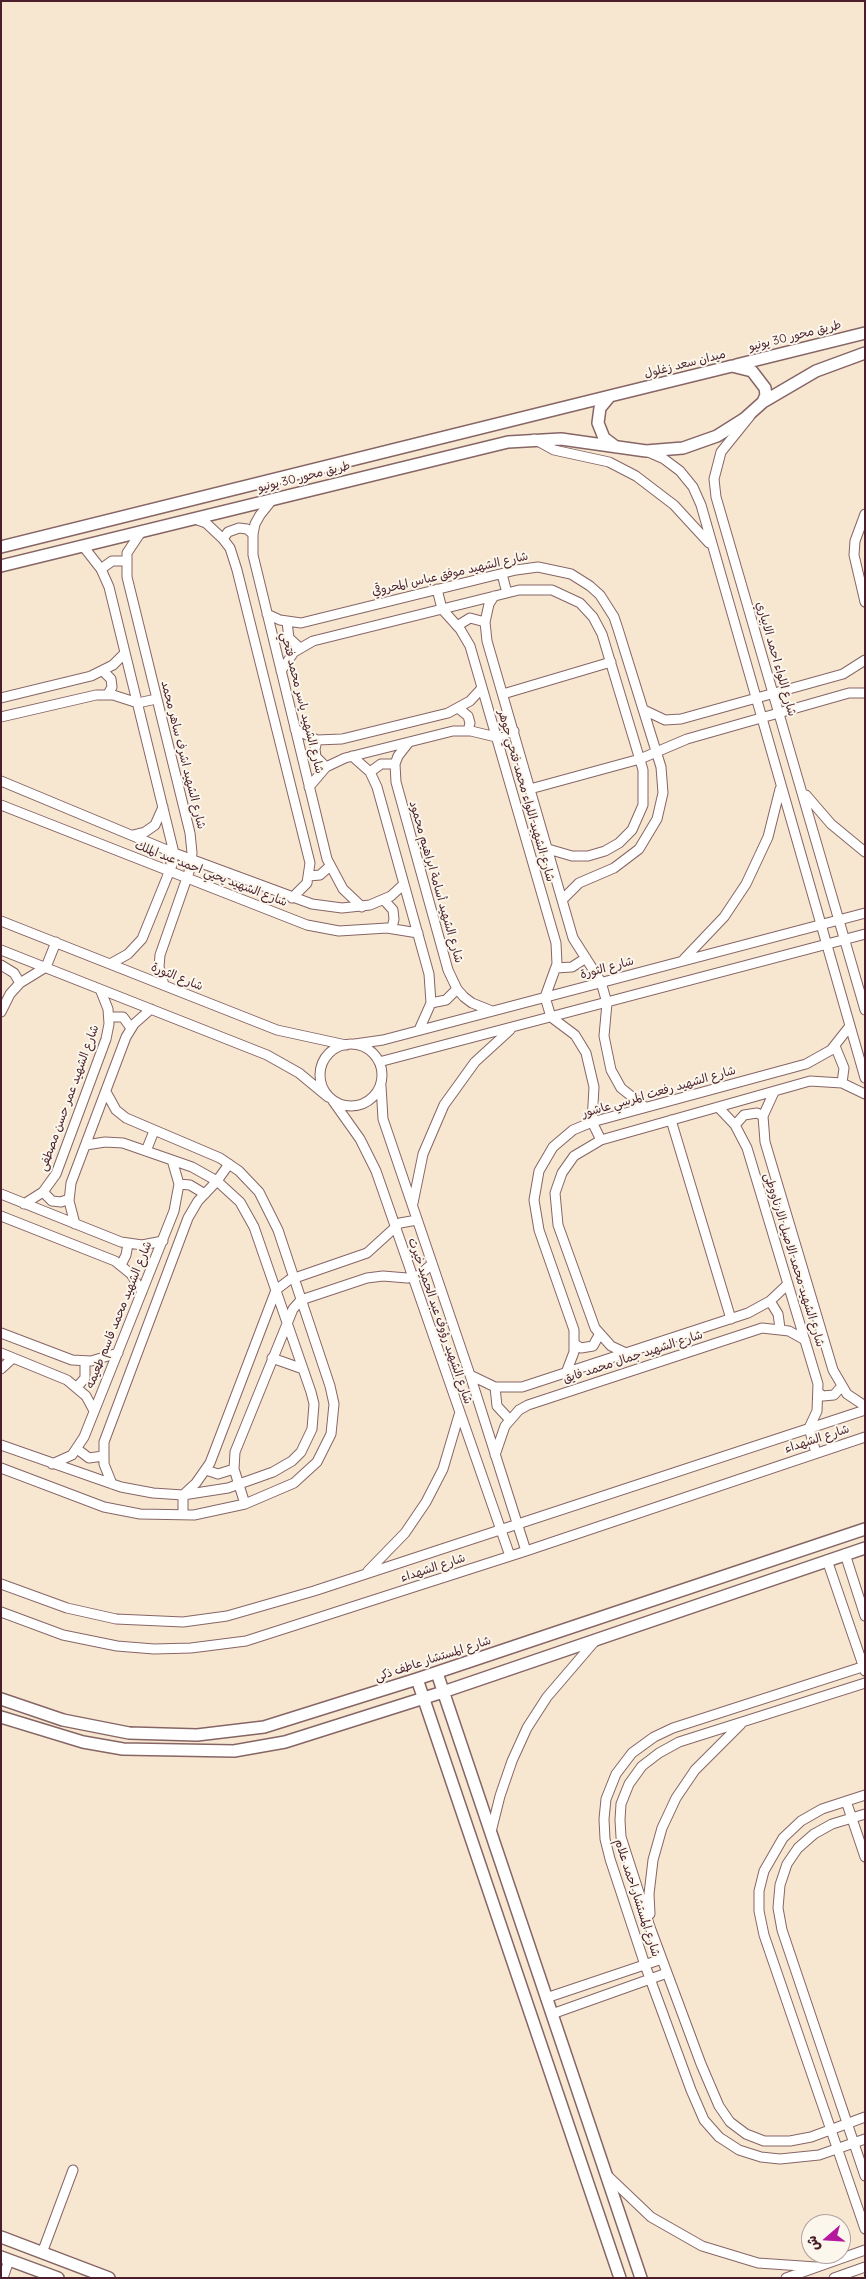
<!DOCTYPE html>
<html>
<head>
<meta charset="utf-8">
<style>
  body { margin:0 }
  #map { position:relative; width:866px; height:2279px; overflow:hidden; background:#f7e7d1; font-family:Delius,"Playpen Sans Arabic",sans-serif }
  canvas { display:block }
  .frame { position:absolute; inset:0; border:2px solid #4a1f2b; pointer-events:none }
  .north { position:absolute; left:801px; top:2214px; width:50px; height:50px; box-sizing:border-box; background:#fbf7ec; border:1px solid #b4a19f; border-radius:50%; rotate:251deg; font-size:14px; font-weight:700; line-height:20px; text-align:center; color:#4a1f2b }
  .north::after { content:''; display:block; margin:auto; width:18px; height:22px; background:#b5179e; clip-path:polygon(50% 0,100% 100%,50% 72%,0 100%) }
</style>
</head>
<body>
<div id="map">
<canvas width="866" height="2279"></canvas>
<div class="frame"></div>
<div class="north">ش</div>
</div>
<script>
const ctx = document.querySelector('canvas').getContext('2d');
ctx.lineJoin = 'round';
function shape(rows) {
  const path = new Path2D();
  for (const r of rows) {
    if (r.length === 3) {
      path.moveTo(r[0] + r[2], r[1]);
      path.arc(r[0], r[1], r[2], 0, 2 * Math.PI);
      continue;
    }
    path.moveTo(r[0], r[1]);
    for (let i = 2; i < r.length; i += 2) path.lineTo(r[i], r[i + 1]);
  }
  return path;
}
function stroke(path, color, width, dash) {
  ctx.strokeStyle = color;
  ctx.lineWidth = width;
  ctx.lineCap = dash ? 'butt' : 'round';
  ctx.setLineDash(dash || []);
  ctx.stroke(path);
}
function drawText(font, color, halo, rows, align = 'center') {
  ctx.font = font + ' Delius,"Playpen Sans Arabic",sans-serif';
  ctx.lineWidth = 4;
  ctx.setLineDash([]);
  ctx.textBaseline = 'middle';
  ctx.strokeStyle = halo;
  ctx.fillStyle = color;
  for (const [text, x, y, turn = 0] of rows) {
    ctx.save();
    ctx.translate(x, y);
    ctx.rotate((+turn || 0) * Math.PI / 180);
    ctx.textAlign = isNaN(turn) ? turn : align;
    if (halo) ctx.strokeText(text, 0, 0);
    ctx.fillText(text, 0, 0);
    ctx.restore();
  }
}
const minor = shape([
  [750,416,721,452,714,479,716,497,865,1010],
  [534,439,554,450,609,462,636,476,674,505,709,543],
  [648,452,664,459,680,471,693,487,701,505,865,1078],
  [272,500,260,515,255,524,253,534,253,555,327,859,343,889,362,907],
  [865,514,855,541,854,555,865,602],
  [195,519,206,523,223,539,230,548,237,570,310,863,307,883,292,898],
  [141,532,127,553,127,577,190,833,192,853,189,872,160,955,159,967,164,985],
  [223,539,228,532,239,528,247,529,253,534],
  [83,546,101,569,109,587,174,853,172,865,142,939,128,954,110,964],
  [101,569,112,561,125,561],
  [502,574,507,593],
  [437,589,442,609,460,629,470,646,556,943,557,964,545,997,551,1017,575,1035,586,1053,594,1087,592,1122,601,1140],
  [494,596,489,604,485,622,487,641,573,938,601,982,607,1003,604,1036,611,1070,621,1088,645,1107],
  [267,614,280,620,301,623,516,570,538,567,571,574,590,586,600,595,614,617,618,629,661,767,663,793,657,819,639,849,614,868,579,883,562,900],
  [287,622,289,638,300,648],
  [457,626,470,618,485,622],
  [103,671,111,679,112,687,108,694],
  [281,671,294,652,313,641,519,590,552,590,580,603,593,617,602,634,643,770,643,805,632,830,619,843,605,851,588,856,572,856,548,849],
  [503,694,611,662],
  [1,698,91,676,113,665,125,653],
  [458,708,468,716,470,723,468,731],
  [644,710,665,720,681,719,843,674,865,660],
  [1,717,96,695,113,695,138,703,156,699],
  [295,729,317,740,342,739,448,713,470,701,482,688],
  [317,740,315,749,316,757,326,767],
  [409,742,398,756,395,764,396,782,448,970,457,989,464,997,472,1003,492,1011],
  [352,756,370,772,377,787,429,974,431,1003,419,1030],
  [370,772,381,764,395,764],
  [1,781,174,853,312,904,342,908,370,905,391,896,404,884],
  [309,787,326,767,345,758,453,731,471,731,496,737,514,731],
  [530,789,640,759,687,739,849,693,865,693],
  [806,795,831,824,865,852],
  [1,805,307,925,339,931,387,928,418,933],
  [133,835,145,832,155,825,163,807],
  [309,876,320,875,329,867],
  [384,900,393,910,394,919,392,928],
  [1,921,277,1030,346,1045],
  [1,950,267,1055,299,1073,328,1097],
  [684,959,724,917,746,884,768,837,780,789],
  [1,965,14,973,20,983],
  [556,968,572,967,586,958],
  [431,1003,446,1000,457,989],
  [1,1012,10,994,20,983,46,967,56,942],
  [109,1017,123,1017,131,1028],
  [351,1075,31],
  [355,1044,383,1040,865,913],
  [835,1046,844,1068,842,1083],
  [379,1062,865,934],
  [381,1086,383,1119,470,1375,526,1551],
  [774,1092,763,1116,765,1142,833,1370,847,1394,865,1406],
  [333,1101,360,1139,376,1171,510,1556],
  [718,1107,735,1125,747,1148,818,1384,817,1411,809,1428,816,1453],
  [671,1120,731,1319],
  [735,1125,744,1115,757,1113,763,1116],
  [146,1151,154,1131],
  [179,1184,190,1185,205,1194],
  [43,1192,52,1201,61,1202,69,1199],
  [1,1194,121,1242,142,1245,163,1241],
  [413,1203,423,1154,444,1105,475,1062,510,1030],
  [24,1204,43,1192,56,1174,106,1039,109,1024,108,1009,100,989],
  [1,1216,115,1261,131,1274,142,1292],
  [75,1224,69,1201,71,1183,126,1037,134,1024,151,1009],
  [121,1265,126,1255,128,1244],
  [770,1301,778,1314,780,1328],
  [1,1333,72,1360,91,1361,118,1353],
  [575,1344,581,1348,593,1346,599,1335],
  [1,1353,67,1380,86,1396,94,1411],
  [626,1353,611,1346,595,1328,558,1225,555,1193,562,1173,574,1156,601,1140,810,1081,842,1083,865,1094],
  [272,1358,303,1369],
  [1,1369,13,1358],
  [566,1373,574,1352,574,1330,539,1230,534,1200,539,1171,553,1147,573,1130,592,1122,806,1064,831,1050,850,1026],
  [470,1375,495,1387,522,1387,748,1313,770,1301,788,1284],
  [77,1387,85,1378,85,1361],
  [495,1387,497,1406,510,1420],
  [819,1393,823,1396,834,1395,841,1387],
  [1,1445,121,1487,153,1493,183,1495,228,1488,273,1472,292,1461,301,1452,312,1429,314,1404,311,1392,254,1227,240,1202,217,1181,192,1167,123,1143,105,1142,86,1145],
  [77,1449,89,1458,103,1456],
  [495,1455,505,1426,519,1410,528,1405,762,1328,789,1331,805,1340],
  [52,1464,72,1455,84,1437,174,1211,179,1184,172,1160],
  [1,1468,104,1507,140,1514,194,1515,245,1504,294,1483,317,1462,331,1434,334,1404,330,1386,278,1230,259,1192,239,1171,220,1158,126,1118,116,1110,106,1092],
  [206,1470,218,1474,234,1469],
  [112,1484,104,1464,104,1442,188,1218,198,1201,217,1181,229,1164],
  [245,1504,234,1469,235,1452,293,1309,301,1300,367,1278,383,1276,407,1278,418,1276,432,1264],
  [183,1515,183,1495,196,1483,210,1463,276,1290,289,1280,367,1253,400,1223,417,1220],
  [845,1554,865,1616],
  [827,1560,865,1671],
  [368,1571,405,1533,426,1502,443,1469,459,1415],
  [1,1584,67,1608,116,1619,183,1622,227,1616,314,1591,865,1410],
  [1,1612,63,1635,117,1646,154,1649,191,1648,246,1641,526,1551,865,1437],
  [865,1666,673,1728,654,1737,632,1753,616,1774,606,1799,604,1819,605,1839,610,1859,645,1965,691,2090,704,2120,719,2137,739,2150,761,2157,780,2159,819,2155,865,2139],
  [865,1683,679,1742,659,1753,642,1766,629,1784,621,1804,620,1820,621,1837,650,1927,701,2064,719,2106,730,2122,746,2134,764,2141,790,2141,811,2137,865,2117],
  [865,1795,822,1809,801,1821,783,1838,764,1871,759,1891,759,1911,764,1935,865,2229],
  [846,1801,865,1857],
  [865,1814,832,1824,814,1834,798,1848,787,1864,780,1885,778,1908,782,1930,865,2176],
  [491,1832,500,1796,512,1761,527,1728,547,1697,595,1641],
  [650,1914,649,1894,653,1860,662,1828,676,1798,695,1770,741,1724],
  [546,1998,662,1959],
  [552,2014,667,1973],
  [609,2177,651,2217,702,2246,758,2263,816,2267],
  [42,2253,73,2170],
  [3,2278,9,2260],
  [786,2278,865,2250],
  [834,2278,865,2267]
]);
const tertiary = shape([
  [736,365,865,333],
  [763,402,816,371,865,353],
  [1,547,610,396],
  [1,566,508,442,561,439,646,451,683,448,717,436,744,419,763,402,766,395,765,388,752,371,732,366,610,396,600,408,598,423,604,438,616,447],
  [437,1673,641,2278],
  [417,1679,620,2278],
  [1,1699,63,1720,129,1733,197,1735,264,1727,417,1679,865,1529],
  [1,1717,83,1742,123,1749,234,1751,285,1742,443,1692,865,1548],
  [1,2237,109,2278],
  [1,2257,58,2278]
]);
const streetNames = [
  ["طريق محور 30 يونيو",795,336,-14],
  ["ميدان سعد زغلول",685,364,-14],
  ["طريق محور 30 يونيو",304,477,-14],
  ["شارع الشهيد موفق عباس المحروقي",450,574,-13],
  ["شارع اللواء احمد الابياري",776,659,74],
  ["شارع الشهيد ياسر محمد فتحي",302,703,76],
  ["شارع الشهيد اشرف ساهر محمد",183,755,76],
  ["شارع الشهيد اللواء محمد فتحي جوهر",526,796,74],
  ["شارع الشهيد يحيي احمد عبد الملك",211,874,21],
  ["شارع الشهيد أسامة ابراهيم محمود",436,882,74],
  ["شارع الثورة",607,968,-15],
  ["شارع الثورة",177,977,22],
  ["شارع الشهيد رفعت المرسي عاشور",659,1092,-16],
  ["شارع الشهيد عمر حسن مصطفى",69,1098,-70],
  ["شارع الشهيد محمد الاصيل الارناووطى",794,1260,73],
  ["شارع الشهيد محمد قاسم طعيمه",119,1315,-68],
  ["شارع الشهيد رؤوف عبد الحميد خيرت",440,1321,71],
  ["شارع الشهيد جمال محمد فايق",633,1357,-18],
  ["شارع الشهداء",817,1439,-18],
  ["شارع الشهداء",433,1568,-18],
  ["شارع المستشار عاطف ذكى",433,1659,-18],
  ["شارع المستشار احمد علام",637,1898,72]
];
stroke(minor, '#876565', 11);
stroke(tertiary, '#876565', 14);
stroke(minor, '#fff', 9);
stroke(tertiary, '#fff', 11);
drawText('12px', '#4a1f2b', '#fbf7ec', streetNames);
</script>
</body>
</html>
